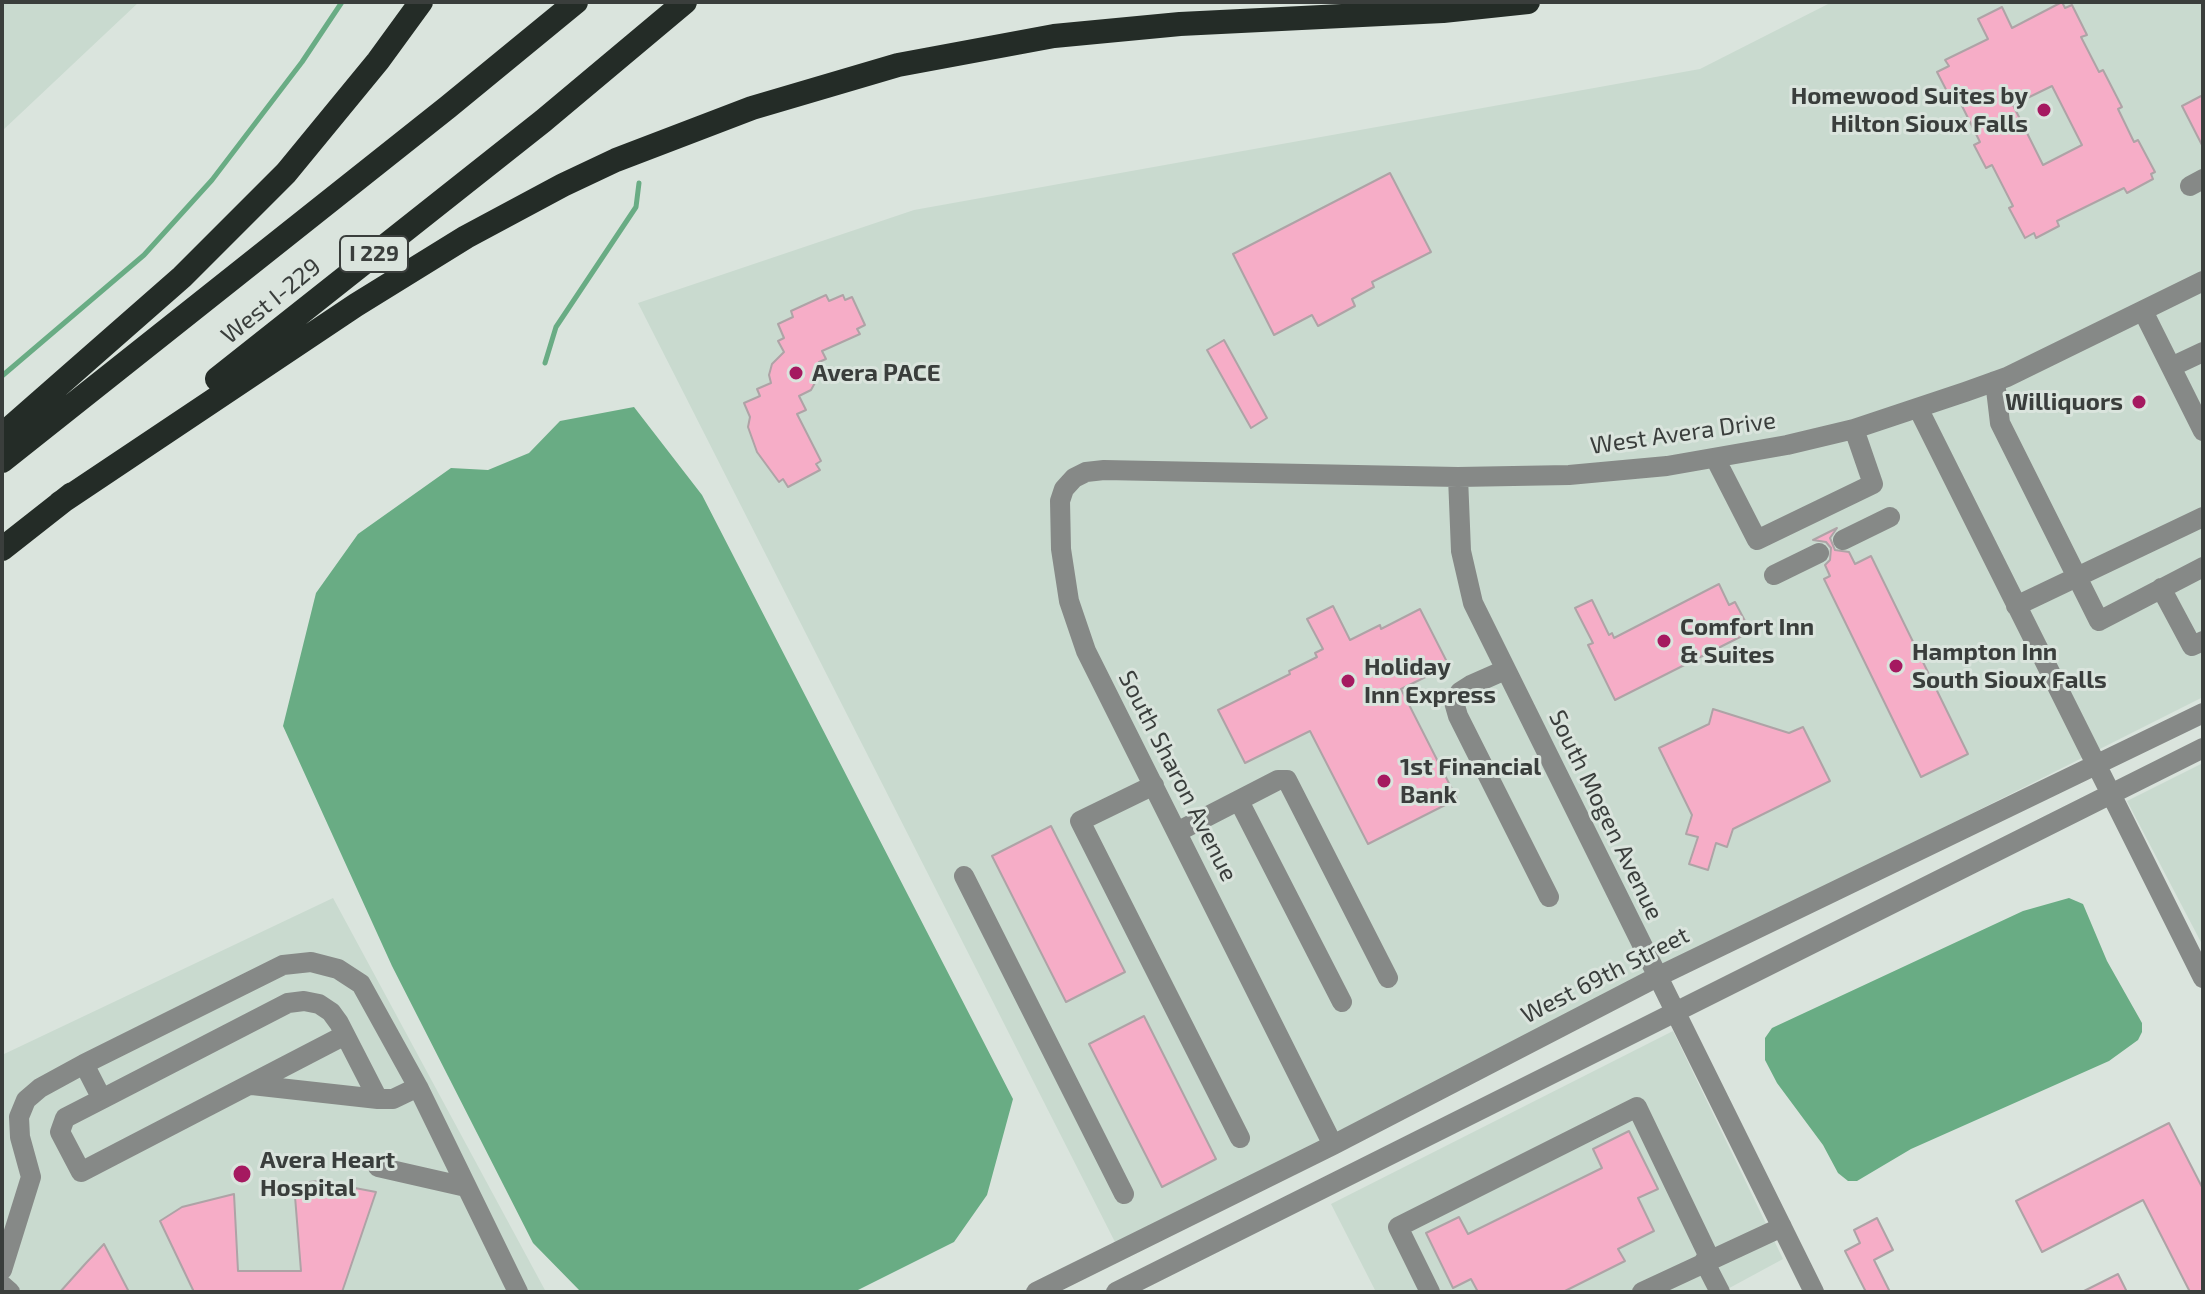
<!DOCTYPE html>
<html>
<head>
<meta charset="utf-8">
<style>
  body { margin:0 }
  #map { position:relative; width:2205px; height:1294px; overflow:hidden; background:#dae4dd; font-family:"Exo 2",sans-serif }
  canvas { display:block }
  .frame { position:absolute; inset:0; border:4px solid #3a3e3c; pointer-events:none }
</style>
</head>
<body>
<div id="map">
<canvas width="2205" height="1294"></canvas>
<div class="frame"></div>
</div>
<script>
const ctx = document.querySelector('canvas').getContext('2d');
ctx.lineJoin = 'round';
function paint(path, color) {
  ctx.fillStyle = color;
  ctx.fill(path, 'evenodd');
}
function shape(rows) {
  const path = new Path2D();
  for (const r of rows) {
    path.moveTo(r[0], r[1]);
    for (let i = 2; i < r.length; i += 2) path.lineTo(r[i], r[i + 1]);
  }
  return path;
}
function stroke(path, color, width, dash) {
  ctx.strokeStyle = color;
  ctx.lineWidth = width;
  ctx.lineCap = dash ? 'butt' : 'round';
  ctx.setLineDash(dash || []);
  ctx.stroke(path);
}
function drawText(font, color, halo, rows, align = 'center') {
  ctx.font = font + ' "Exo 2",sans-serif';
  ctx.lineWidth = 6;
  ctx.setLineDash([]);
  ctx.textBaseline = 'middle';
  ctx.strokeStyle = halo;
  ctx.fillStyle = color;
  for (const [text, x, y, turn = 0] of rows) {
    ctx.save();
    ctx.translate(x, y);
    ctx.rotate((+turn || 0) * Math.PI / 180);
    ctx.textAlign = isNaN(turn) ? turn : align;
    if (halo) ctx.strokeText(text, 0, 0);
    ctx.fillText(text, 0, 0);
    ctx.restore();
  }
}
const built = shape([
  [2,2,139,2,2,131],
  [1832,2,2203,2,2203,697,1949,825,1828,901,1115,1242,638,303,914,210,1700,69],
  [2203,763,2203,946,2127,801],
  [333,898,546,1292,2,1292,2,1055],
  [1673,1031,1783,1259,1722,1292,1376,1292,1331,1204]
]);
const water = shape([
  [634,407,702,495,1013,1099,987,1195,954,1242,854,1292,581,1292,533,1243,392,966,283,726,316,593,358,534,451,468,488,470,529,453,560,421],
  [2069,898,2083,904,2107,961,2142,1023,2142,1032,2138,1040,2109,1061,1911,1149,1857,1181,1848,1181,1838,1173,1823,1145,1777,1083,1765,1060,1765,1038,1772,1028,2023,911]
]);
const stream = shape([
  [545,363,556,327,636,207,639,183],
  [2,376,144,255,212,180,302,62,342,2]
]);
const building = shape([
  [2062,2,2065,8,2072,5,2087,35,2081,37,2099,72,2103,70,2122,107,2118,109,2134,142,2138,140,2155,172,2151,174,2153,179,2127,193,2124,188,2057,221,2059,226,2036,238,2034,233,2025,238,2009,208,2013,206,1992,165,1986,168,1974,145,1980,142,1960,102,1954,105,1937,72,1949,66,1945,60,1988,39,1978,19,2002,7,2012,28,2062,2],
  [2052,86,2082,145,2043,165,2013,105,2052,86],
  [2203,95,2203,147,2182,106,2203,95],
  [1390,173,1431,252,1372,282,1374,287,1352,299,1355,306,1318,326,1312,315,1274,335,1233,254,1390,173],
  [826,295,829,301,843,295,845,300,852,297,865,325,857,329,860,334,822,351,826,359,819,362,816,381,811,390,799,396,806,410,797,414,821,461,816,464,820,470,788,487,783,479,779,482,757,452,748,427,750,417,744,403,760,396,757,389,771,383,769,375,772,364,784,352,778,341,784,338,778,324,793,317,791,311,826,295],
  [1224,340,1267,418,1251,428,1207,350,1224,340],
  [1837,528,1830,538,1835,550,1849,552,1855,564,1871,556,1968,754,1921,777,1824,579,1830,576,1825,565,1830,560,1831,548,1826,542,1813,540,1837,528],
  [1719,584,1729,605,1735,602,1745,621,1739,624,1744,635,1615,700,1588,645,1593,643,1575,608,1592,600,1609,635,1612,633,1614,638,1719,584],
  [1333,606,1350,640,1380,625,1381,629,1420,609,1447,662,1439,666,1440,670,1401,689,1457,799,1368,844,1310,731,1245,763,1218,710,1290,674,1289,671,1317,657,1315,653,1323,649,1307,619,1333,606],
  [1713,709,1789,733,1803,727,1830,781,1733,829,1727,847,1716,843,1708,870,1689,864,1698,837,1686,834,1692,815,1659,748,1709,724,1713,709],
  [1051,826,1125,972,1066,1002,992,856,1051,826],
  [1144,1016,1216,1159,1162,1187,1089,1044,1144,1016],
  [2169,1123,2203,1189,2203,1292,2190,1292,2143,1200,2042,1252,2016,1201,2169,1123],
  [1629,1131,1658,1189,1638,1198,1654,1231,1618,1249,1625,1261,1563,1292,1478,1292,1471,1279,1453,1288,1426,1233,1459,1217,1468,1234,1602,1168,1593,1149,1629,1131],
  [318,1181,376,1192,342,1292,194,1292,160,1221,182,1207,234,1194,238,1271,301,1271,294,1184,318,1181],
  [1877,1218,1893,1250,1874,1260,1890,1292,1866,1292,1845,1251,1860,1243,1854,1230,1877,1218],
  [104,1244,129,1292,60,1292,86,1263,104,1244],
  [2118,1274,2127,1292,2082,1292,2118,1274]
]);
const minor = shape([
  [2190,186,2203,179],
  [2143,311,2203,431],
  [2171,367,2203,352],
  [1995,381,2000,423,2099,621,2203,567],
  [1918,408,2203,978],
  [1715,458,1757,540,1873,484,1854,429],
  [1458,477,1461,551,1473,603,1814,1292],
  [1843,540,1890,517],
  [1774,575,1819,553],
  [2161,588,2192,646,2203,641],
  [2016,606,2203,517],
  [1505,670,1471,685,1460,692,1454,702,1458,716,1549,897],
  [1154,785,1080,821,1240,1138],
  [1239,801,1342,1002],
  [1177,832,1278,780,1287,780,1388,978],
  [964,876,1124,1194],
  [84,1064,102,1099,288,1003,304,1001,319,1004,331,1012,339,1023,378,1099,393,1099,418,1087],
  [252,1085,378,1099],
  [102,1099,65,1118,60,1132,81,1172,345,1035],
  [1333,1145,1086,651,1069,601,1061,549,1060,501,1064,489,1074,478,1086,472,1104,470,1458,477,1569,475,1667,466,1787,445,1854,429,1965,392,2007,377,2203,281],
  [378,1167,466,1187],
  [1704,1261,1720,1292],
  [2,1270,31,1177,20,1137,19,1117,26,1100,40,1088,84,1064,283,965,311,962,338,969,361,984,418,1087,518,1292],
  [2,1285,10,1292],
  [1036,1292,1333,1145,1657,977,2203,713],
  [1116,1292,2203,748],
  [1430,1292,1398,1227,1637,1107,1710,1259],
  [1642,1292,1782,1227]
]);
const highway = shape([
  [217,379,543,121,685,2],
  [2,435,182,277,286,173,378,61,421,2],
  [2,461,448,107,576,2],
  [60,503,356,305,466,237,563,185,616,160,752,108,898,65,1054,36,1180,24,1443,11,1528,2],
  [2,549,72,494]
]);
const markers = [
  [2044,110,8,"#a51960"],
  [796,373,8,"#a51960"],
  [2139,402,8,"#a51960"],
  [1664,641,8,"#a51960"],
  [1896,666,8,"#a51960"],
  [1348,681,8,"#a51960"],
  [1384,781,8,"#a51960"],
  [242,1174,10,"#a51960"]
];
const shields = [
  [374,254,68]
];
const shieldNames = [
  ["I 229",374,254]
];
const poiNames = [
  ["Homewood Suites by",2028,96,"right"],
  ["Hilton Sioux Falls",2028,124,"right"],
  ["Avera PACE",812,373],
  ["Williquors",2123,402,"right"],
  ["Comfort Inn",1680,627],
  ["& Suites",1680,655],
  ["Hampton Inn",1912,652],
  ["South Sioux Falls",1912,680],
  ["Holiday",1364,667],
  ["Inn Express",1364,695],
  ["1st Financial",1400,767],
  ["Bank",1400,795],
  ["Avera Heart",260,1160],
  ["Hospital",260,1188]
];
const streetNames = [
  ["West I-229",271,301,-39],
  ["West Avera Drive",1683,433,-8],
  ["South Sharon Avenue",1178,776,63],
  ["South Mogen Avenue",1606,815,64],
  ["West 69th Street",1605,975,-27]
];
paint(built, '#c9dacf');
paint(water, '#69ac84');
stroke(stream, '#69ac84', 5);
paint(building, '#f6adc7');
stroke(building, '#aea3a6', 2);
stroke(minor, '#868987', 20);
stroke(highway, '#242c27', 24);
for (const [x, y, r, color] of markers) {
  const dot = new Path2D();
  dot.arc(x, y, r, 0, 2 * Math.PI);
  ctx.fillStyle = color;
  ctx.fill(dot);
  stroke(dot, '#dae4dd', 3);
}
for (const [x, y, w] of shields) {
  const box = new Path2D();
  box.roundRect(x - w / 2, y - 18, w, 36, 6);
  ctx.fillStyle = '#dae4dd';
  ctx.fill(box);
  stroke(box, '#3a3e3c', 2);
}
drawText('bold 22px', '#3a3e3c', null, shieldNames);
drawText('bold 24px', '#3a3e3c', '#dae4dd', poiNames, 'left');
drawText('24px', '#3a3e3c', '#dae4dd', streetNames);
</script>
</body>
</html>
